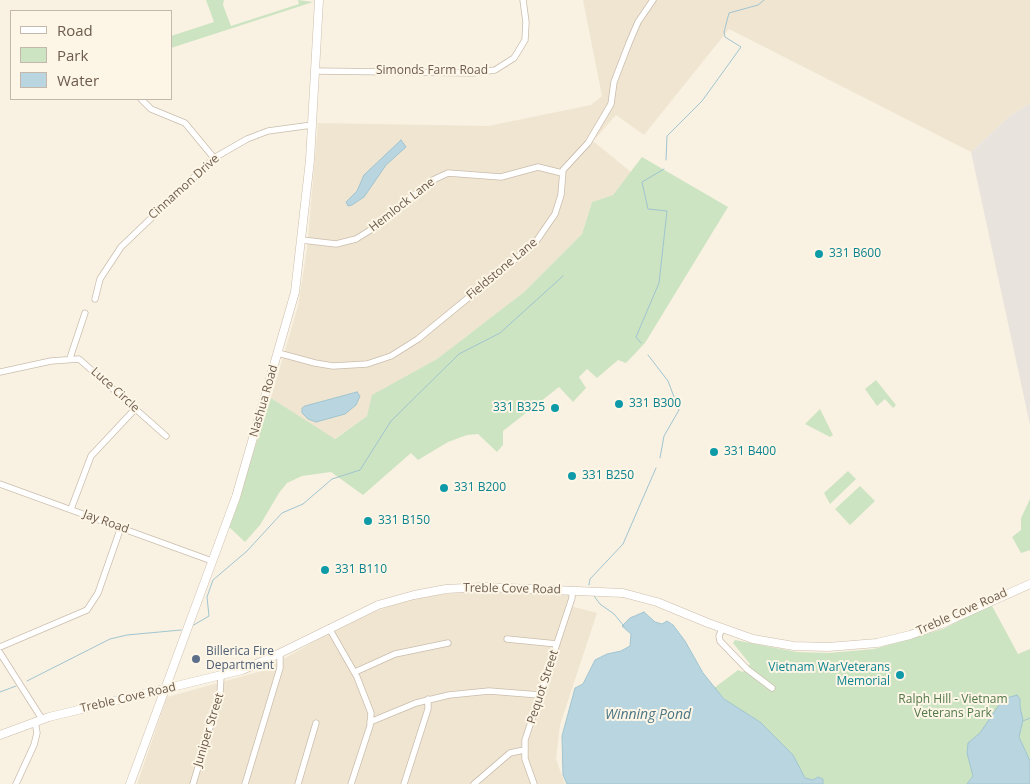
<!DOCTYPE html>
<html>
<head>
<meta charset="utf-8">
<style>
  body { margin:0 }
  #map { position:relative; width:1030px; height:784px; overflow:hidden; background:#f9f2e2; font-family:"Open Sans",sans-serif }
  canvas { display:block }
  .legend { position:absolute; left:10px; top:10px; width:162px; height:90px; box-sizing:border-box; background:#fdf6e7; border:1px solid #c3b8a9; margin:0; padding:6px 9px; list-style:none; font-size:15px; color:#6d5b4b }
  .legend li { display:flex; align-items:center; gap:10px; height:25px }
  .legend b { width:25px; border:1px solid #c3b8a9 }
</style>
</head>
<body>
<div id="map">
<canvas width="1030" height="784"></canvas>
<ul class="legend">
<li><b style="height:6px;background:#fff"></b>Road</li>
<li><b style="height:14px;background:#cde4c2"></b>Park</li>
<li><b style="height:14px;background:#b9d6e0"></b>Water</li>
</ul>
</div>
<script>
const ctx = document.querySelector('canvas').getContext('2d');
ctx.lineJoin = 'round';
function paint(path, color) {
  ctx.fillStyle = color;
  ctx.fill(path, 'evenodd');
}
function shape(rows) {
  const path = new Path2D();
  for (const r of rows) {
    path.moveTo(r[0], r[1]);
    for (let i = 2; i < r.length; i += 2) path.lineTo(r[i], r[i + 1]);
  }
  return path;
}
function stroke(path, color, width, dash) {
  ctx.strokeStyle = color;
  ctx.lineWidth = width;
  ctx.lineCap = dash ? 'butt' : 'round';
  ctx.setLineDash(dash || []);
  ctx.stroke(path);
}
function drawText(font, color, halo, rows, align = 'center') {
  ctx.font = font + ' "Open Sans",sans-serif';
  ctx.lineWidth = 4;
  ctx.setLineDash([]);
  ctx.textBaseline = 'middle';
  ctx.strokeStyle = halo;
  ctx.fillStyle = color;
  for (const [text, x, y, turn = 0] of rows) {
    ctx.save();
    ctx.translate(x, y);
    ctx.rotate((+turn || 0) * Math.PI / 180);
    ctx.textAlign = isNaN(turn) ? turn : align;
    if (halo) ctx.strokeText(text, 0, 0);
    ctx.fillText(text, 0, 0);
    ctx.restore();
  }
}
const residential = shape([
  [583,0,1030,0,1030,103,1011,115,971,152,729,29,644,135,616,115,593,141,631,172,613,195,592,202,582,234,524,292,437,359,373,395,367,416,334,439,271,398,298,306,307,249,318,123,488,126,591,105,602,96],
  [464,592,566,592,570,597,567,605,597,613,560,725,556,759,565,784,137,784,167,697,262,671,354,619,412,598]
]);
const industrial = shape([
  [1030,103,1030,425,971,152,1011,115]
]);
const green = shape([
  [206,0,224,0,223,5,231,26,299,4,298,0,313,2,171,48,171,36,214,22],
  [642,157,728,207,645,343,626,363,618,360,597,378,587,369,579,377,586,388,573,402,559,387,503,431,503,445,497,452,478,434,467,435,448,442,418,460,411,453,363,495,331,472,302,476,287,483,279,493,260,525,245,542,229,527,271,398,335,439,367,416,372,395,437,359,524,292,582,234,592,202,613,195],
  [876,380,896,405,893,408,885,399,877,406,865,389],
  [820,409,833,435,830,437,805,424],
  [848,471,856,479,830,504,824,493],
  [860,486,875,501,850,525,835,509],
  [1030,499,1030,550,1021,553,1012,537,1021,530,1021,518],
  [991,604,1018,654,1030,649,1030,784,823,784,823,779,818,777,813,780,808,780,802,775,793,755,760,722,728,702,714,688,738,670,743,672,750,664,733,643,735,640,797,652,828,653,874,649,943,629]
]);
const water = shape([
  [401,140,406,147,386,165,364,197,352,205,348,206,346,202,357,191,364,175,401,140],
  [357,392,360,396,356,405,345,414,316,422,308,419,302,413,302,408,305,406,357,392],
  [644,612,655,622,662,624,667,621,673,625,685,641,703,673,724,699,760,722,793,755,805,778,813,780,818,777,823,779,823,784,567,784,563,775,562,736,575,688,583,684,595,660,607,654,621,651,630,646,631,634,622,626,630,618,644,612],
  [1017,695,1020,699,1020,707,1023,720,1019,737,1030,761,1030,784,967,784,973,776,967,753,968,743,980,733,999,705,1007,698,1017,695]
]);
const stream = shape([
  [666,160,667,136,702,101,741,47,725,37,724,32,729,13,758,5,764,0],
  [641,343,636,337,659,283,667,211,648,209,642,182,664,169],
  [648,355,668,381,679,410,664,436,660,458],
  [589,585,590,579,623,544,656,468],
  [594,596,600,604,614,614,624,626],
  [192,626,209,616,207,597,213,580,247,551,282,513,303,504,332,479,360,470,391,421,459,354,500,333,563,276],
  [27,681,110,639,127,635,181,630],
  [0,692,16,686],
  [1023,721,1030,718]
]);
const street = shape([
  [315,71,473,73,495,70,514,58,525,40,526,22,523,0],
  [141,99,151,109,185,123,214,158],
  [302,240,336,244,356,239,372,229,433,180,448,173,501,177,538,167,562,173],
  [95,299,100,279,121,247,214,158,247,139,268,131,312,125],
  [278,353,315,363,333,366,367,364,391,356,418,339,535,243,555,214,561,195,563,170,588,143,611,104,614,82,629,43,638,22,653,0],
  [70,358,85,313],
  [0,372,51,361,79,359,166,436],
  [0,484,212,561],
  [71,509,91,456,136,408],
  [329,628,357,677,371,713,370,726,351,784],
  [722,629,719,636,720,641,747,669,772,688],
  [507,639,557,644],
  [0,647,87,610,98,593,121,527],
  [0,653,42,719],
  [355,672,395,654,448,643],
  [370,722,416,703,449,695,489,691,540,695],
  [16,784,34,745,37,733,35,721],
  [193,784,220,694,221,676],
  [245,784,280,668,280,653],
  [298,784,316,723],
  [404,784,428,709,428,699],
  [474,784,510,753,524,750],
  [534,784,525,759,525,740,572,598,572,590]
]);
const secondary = shape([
  [0,735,49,717,242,670,268,659,378,605,414,595,446,589,484,587,623,593,657,602,708,623,753,639,794,646,828,647,877,643,910,635,941,624,1030,584],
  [130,784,236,497,295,292,310,160,319,0]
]);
const markers = [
  [819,254,5,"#0f9aa8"],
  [619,404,5,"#0f9aa8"],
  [555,408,5,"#0f9aa8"],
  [714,452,5,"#0f9aa8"],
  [572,476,5,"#0f9aa8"],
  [444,488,5,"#0f9aa8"],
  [368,521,5,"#0f9aa8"],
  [325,570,5,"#0f9aa8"],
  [196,659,5,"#5c6f8a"],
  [900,675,5,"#0f9aa8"]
];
const streetNames = [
  ["Simonds Farm Road",432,71],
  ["Cinnamon Drive",184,187,-42],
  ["Hemlock Lane",402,205,-38],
  ["Fieldstone Lane",502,269,-40],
  ["Luce Circle",115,390,42],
  ["Nashua Road",264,401,-74],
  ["Jay Road",106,522,20],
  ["Treble Cove Road",512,589,1],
  ["Treble Cove Road",962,612,-24],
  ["Pequot Street",543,687,-72],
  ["Treble Cove Road",128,698,-13],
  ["Juniper Street",209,730,-73]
];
const cultureNames = [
  ["331 B600",829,254],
  ["331 B300",629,404],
  ["331 B325",545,408,"right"],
  ["331 B400",724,452],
  ["331 B250",582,476],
  ["331 B200",454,488],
  ["331 B150",378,521],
  ["331 B110",335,570],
  ["Vietnam WarVeterans",890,668,"right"],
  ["Memorial",890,682,"right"]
];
const serviceNames = [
  ["Billerica Fire",206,652],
  ["Department",206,666]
];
const parkNames = [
  ["Ralph Hill - Vietnam",953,700],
  ["Veterans Park",953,714]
];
const waterNames = [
  ["Winning Pond",648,715]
];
paint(residential, '#f0e5d1');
paint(industrial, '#e8e3dc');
paint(green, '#cde4c2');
paint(water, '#b9d6e0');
stroke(water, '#a0c4d0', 1);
stroke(stream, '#a0c4d0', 1);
stroke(street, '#cabdad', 7);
stroke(secondary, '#cdbdab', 9);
stroke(street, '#fff', 5.5);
stroke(secondary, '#fff', 8);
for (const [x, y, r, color] of markers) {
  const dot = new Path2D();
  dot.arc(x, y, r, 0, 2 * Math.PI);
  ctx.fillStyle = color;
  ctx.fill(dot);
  stroke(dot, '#fdf6e7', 2);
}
drawText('12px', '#6d5b4b', '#fdf6e7', streetNames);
drawText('12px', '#0d838f', '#fdf6e7', cultureNames, 'left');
drawText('12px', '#4e5e75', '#fdf6e7', serviceNames, 'left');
drawText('12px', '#527848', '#fdf6e7', parkNames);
drawText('italic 14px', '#4c7685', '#fdf6e7', waterNames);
</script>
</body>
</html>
